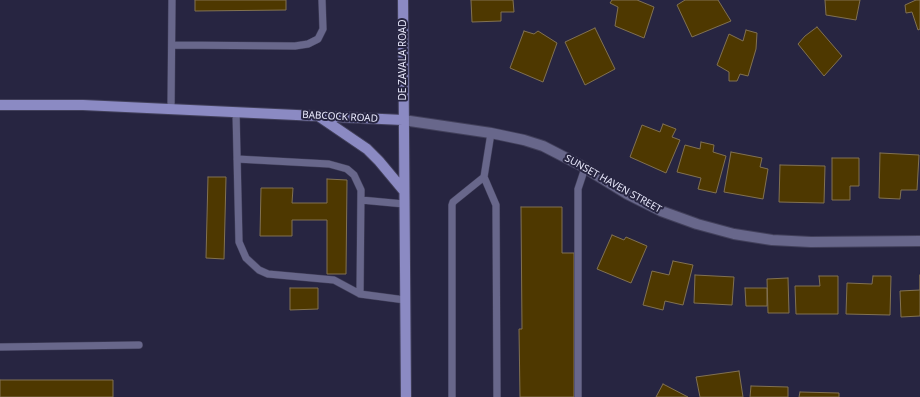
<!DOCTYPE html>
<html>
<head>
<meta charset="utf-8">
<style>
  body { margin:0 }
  canvas { display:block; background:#272541 }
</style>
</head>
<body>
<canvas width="920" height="397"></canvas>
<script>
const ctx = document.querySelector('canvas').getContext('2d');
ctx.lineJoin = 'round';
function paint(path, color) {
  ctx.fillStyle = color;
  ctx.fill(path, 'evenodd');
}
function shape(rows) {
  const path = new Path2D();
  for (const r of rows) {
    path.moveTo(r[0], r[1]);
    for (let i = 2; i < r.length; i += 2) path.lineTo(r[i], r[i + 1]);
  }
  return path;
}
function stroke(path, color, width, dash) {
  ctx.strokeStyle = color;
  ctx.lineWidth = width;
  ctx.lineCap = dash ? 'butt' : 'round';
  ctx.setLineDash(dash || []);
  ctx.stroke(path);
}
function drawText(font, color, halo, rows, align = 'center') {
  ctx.font = font + ' "Noto Sans",sans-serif';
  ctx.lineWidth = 4;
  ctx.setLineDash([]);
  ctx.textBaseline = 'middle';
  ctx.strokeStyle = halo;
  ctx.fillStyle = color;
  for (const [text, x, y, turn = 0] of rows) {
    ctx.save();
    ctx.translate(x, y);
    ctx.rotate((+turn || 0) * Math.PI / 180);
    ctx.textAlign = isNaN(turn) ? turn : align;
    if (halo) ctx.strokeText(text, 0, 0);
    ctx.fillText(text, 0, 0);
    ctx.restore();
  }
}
const building = shape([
  [195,0,286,0,286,10,195,11,195,0],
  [471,0,513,0,514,12,501,12,501,21,472,22,471,0],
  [612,0,637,0,654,7,644,38,615,26,618,7,610,3,612,0],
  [685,0,718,0,731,21,692,37,677,5,685,0],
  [825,0,860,0,856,20,826,15,825,0],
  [916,0,920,0,920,29,918,30,912,12,906,13,905,5,916,0],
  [817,27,842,56,824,76,798,44,805,36,817,27],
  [595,28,615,69,585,85,565,42,595,28],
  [746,30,757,33,756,49,748,76,740,74,737,81,729,81,729,72,717,65,729,34,743,41,746,30],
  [524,31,534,34,538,31,557,43,543,82,510,68,524,31],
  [663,124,676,129,672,137,680,140,666,173,630,157,642,125,660,132,663,124],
  [701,142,714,145,713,152,726,156,716,193,698,189,701,178,677,172,685,145,700,149,701,142],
  [731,152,762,158,760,167,768,169,763,199,724,192,731,152],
  [880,153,919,155,917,190,901,190,900,199,879,198,880,153],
  [832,158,859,158,859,186,850,186,850,200,832,200,832,158],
  [780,165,825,166,824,203,779,202,780,165],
  [208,177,226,177,224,259,206,258,208,177],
  [327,179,347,180,346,274,327,274,327,220,292,220,292,236,260,236,261,188,293,188,292,203,327,203,327,179],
  [521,207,562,207,562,253,574,253,574,397,520,397,519,329,522,329,521,207],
  [612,235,624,240,626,237,647,246,631,283,597,269,612,235],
  [673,261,693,265,683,305,665,301,663,310,643,305,652,271,669,275,673,261],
  [695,275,734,277,732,305,694,303,695,275],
  [920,275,920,316,901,317,900,291,920,290,920,275],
  [819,276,838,276,838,314,796,314,795,286,820,286,819,276],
  [873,276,891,276,890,315,846,314,847,283,872,284,873,276],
  [788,278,789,313,768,313,767,279,788,278],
  [290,288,318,288,318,309,290,310,290,288],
  [745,288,767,288,767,306,746,306,745,288],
  [739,371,743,397,700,397,696,377,739,371],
  [0,380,113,380,113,397,0,397,0,380],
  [663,384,688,397,656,397,663,384],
  [751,386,788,387,788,397,750,397,751,386],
  [800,392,839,393,839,397,799,397,800,392]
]);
const lane = shape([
  [172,45,295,46,308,44,318,39,323,29,322,0],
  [171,109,172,0],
  [236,112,239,242,246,258,259,270,268,274,334,280,360,294,405,300],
  [237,159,329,164,347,169,354,175,361,190,360,294],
  [484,177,496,205,497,397],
  [361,200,404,204],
  [0,347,139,345],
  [452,397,452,205,453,202,484,177,491,133],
  [578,397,578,189,585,168]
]);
const street = shape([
  [403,120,491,133,524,140,543,146,580,165,627,194,661,211,697,224,734,234,772,240,811,242,920,241]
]);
const secondary = shape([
  [403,0,406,397],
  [0,105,83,105,403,120],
  [320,117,367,149,379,161,404,191]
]);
const streetNames = [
  ["DE ZAVALA ROAD",403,60,-90],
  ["BABCOCK ROAD",340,117,3],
  ["SUNSET HAVEN STREET",613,184,29]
];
paint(building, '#4e3800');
stroke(building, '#817151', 1);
stroke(lane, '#42405b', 8);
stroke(street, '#42405b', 12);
stroke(secondary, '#42405b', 12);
stroke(lane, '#68678b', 7);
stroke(street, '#68678b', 10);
stroke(secondary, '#8b8ac3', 10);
drawText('10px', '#e8e8fb', '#272541', streetNames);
</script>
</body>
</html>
